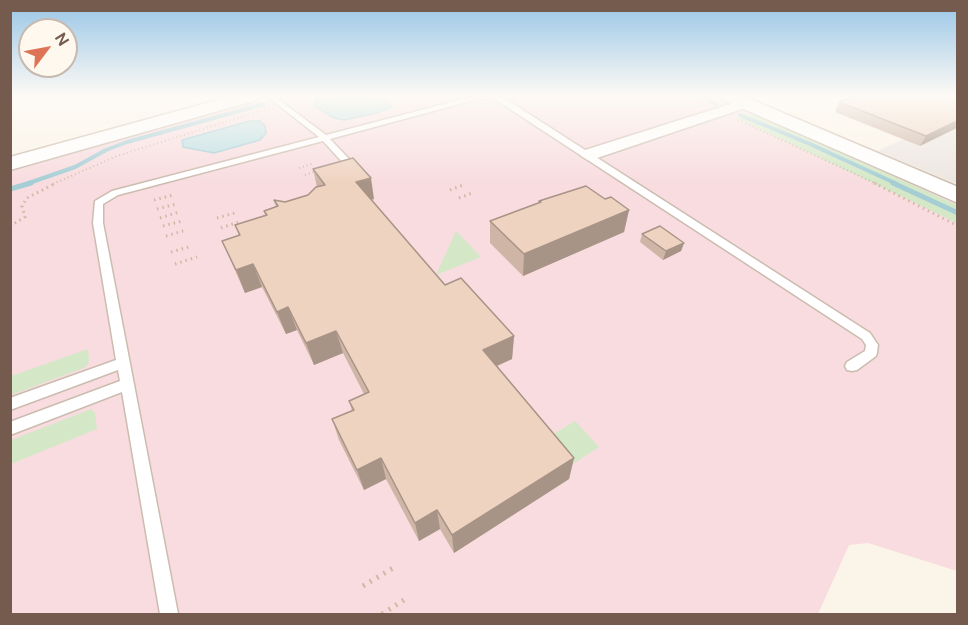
<!DOCTYPE html>
<html>
<head>
<meta charset="utf-8">
<style>
  body { margin:0 }
  #map { position:relative; width:968px; height:625px; overflow:hidden; background:#fbf4e8; font-family:"DM Sans",sans-serif }
  canvas { display:block }
  .frame { position:absolute; inset:0; border:12px solid #745b4d; pointer-events:none }
  .north { position:absolute; left:18px; top:18px; width:60px; height:60px; box-sizing:border-box; background:#fef8ee; border:2px solid #c7b9ae; border-radius:50%; rotate:58deg; font-size:16px; font-weight:700; line-height:24px; text-align:center; color:#745b4d }
  .north::after { content:''; display:block; margin:auto; width:21px; height:27px; background:#dd7456; clip-path:polygon(50% 0,100% 100%,50% 72%,0 100%) }
</style>
</head>
<body>
<div id="map">
<canvas width="968" height="625"></canvas>
<div class="frame"></div>
<div class="north">N</div>
</div>
<script>
const ctx = document.querySelector('canvas').getContext('2d');
ctx.lineJoin = 'round';
function paint(path, color) {
  ctx.fillStyle = color;
  ctx.fill(path, 'evenodd');
}
function shape(rows) {
  const path = new Path2D();
  for (const r of rows) {
    path.moveTo(r[0], r[1]);
    for (let i = 2; i < r.length; i += 2) path.lineTo(r[i], r[i + 1]);
  }
  return path;
}
function stroke(path, color, width, dash) {
  ctx.strokeStyle = color;
  ctx.lineWidth = width;
  ctx.lineCap = dash ? 'butt' : 'round';
  ctx.setLineDash(dash || []);
  ctx.stroke(path);
}
const industrial = shape([
  [957,123,957,184,878,151,903,139]
]);
const medical = shape([
  [264,96,715,96,957,204,957,571,868,543,849,545,818,614,11,614,11,170]
]);
const green = shape([
  [744,113,755,114,957,205,957,223,736,118],
  [456,231,481,257,436,275],
  [88,349,89,361,86,367,11,395,11,376],
  [91,409,95,413,97,429,11,464,11,440],
  [575,421,599,447,573,464,550,436]
]);
const water = shape([
  [333,96,377,96,392,107,377,113,344,120,334,118,315,106,316,101,333,96],
  [250,121,260,121,265,126,266,133,260,140,214,153,183,147,182,140,250,121]
]);
const streamFar1 = shape([
  [703,96,716,104],
  [740,115,810,144,897,184],
  [26,184,75,167,106,150,127,142,264,104]
]);
const stream = shape([
  [893,183,958,213],
  [10,189,31,183]
]);
const pathFar2 = shape([
  [686,96,701,103],
  [294,101,311,96],
  [738,120,877,184],
  [299,168,314,163],
  [305,175,316,171],
  [53,184,117,156,270,108]
]);
const pathFar1 = shape([
  [874,183,958,226],
  [450,190,463,185],
  [459,198,472,193],
  [154,200,173,195],
  [157,209,176,204],
  [160,218,179,212],
  [217,218,235,213],
  [10,226,25,217,22,206,27,198,56,183],
  [163,226,182,221],
  [221,228,239,222],
  [166,236,186,230],
  [171,252,192,246],
  [175,264,197,257]
]);
const path = shape([
  [363,586,393,568],
  [382,614,407,598]
]);
const service = shape([
  [267,96,274,96,326,135,475,96,501,96,870,333,878,345,877,353,876,356,857,370,852,371,847,370,845,366,847,362,865,351,866,345,862,339,496,100,478,99,330,139,350,160,350,164,344,164,323,141,118,195,103,204,103,223,178,614,160,614,122,392,10,435,10,422,120,381,118,370,10,410,10,398,116,360,93,223,95,201,112,191,319,137,267,96]
]);
const minor = shape([
  [746,99,751,100,753,103,751,106,594,159,588,160,580,155,582,151,746,99]
]);
const tertiary = shape([
  [232,96,260,96,257,100,10,170,10,157,232,96],
  [720,96,743,96,958,187,958,203,723,100,720,96]
]);
const wall = shape([
  [957,96,920,146,835,112,839,102],
  [313,169,374,199,371,200,445,285,514,336,512,359,497,366,574,458,569,479,454,553,440,529,419,541,386,479,364,490,339,440,332,419,352,411,349,401,364,394,343,353,314,365,297,330,286,334,262,287,245,293,222,241,239,236,235,225,265,215,264,211,276,207,274,200,285,202,308,195,317,187],
  [605,199,629,210,624,232,523,276,490,243,490,221,539,203,539,201],
  [642,234,684,243,681,251,663,260,640,242]
]);
const shadedWall = shape([
  [957,121,957,128,920,146,926,136],
  [371,178,374,199,360,203,356,182],
  [629,210,624,232,523,276,524,254],
  [684,243,681,251,663,260,666,251],
  [253,264,262,287,245,293,236,270],
  [288,307,297,330,286,334,277,312],
  [336,331,343,353,314,365,306,343],
  [514,336,512,359,483,372,483,350],
  [381,458,386,479,364,490,357,470],
  [574,458,569,479,454,553,452,535],
  [437,510,440,529,419,541,415,523]
]);
const building = shape([
  [857,96,957,96,957,121,926,136,839,102,857,96],
  [353,158,371,178,356,182,445,285,461,278,514,336,483,350,574,458,452,535,437,510,415,523,381,458,357,470,332,419,354,410,349,401,369,392,336,331,306,343,288,307,277,312,253,264,236,270,222,241,240,235,235,225,267,215,264,211,278,206,274,200,285,202,308,195,316,187,325,185,313,169,353,158],
  [586,186,605,199,611,197,629,210,524,254,490,221,541,202,539,201,586,186],
  [660,226,684,243,666,251,642,234,660,226]
]);
paint(industrial, '#ece6e1');
paint(medical, '#f8dcdf');
paint(green, '#d4e8c7');
paint(water, '#bddee4');
stroke(water, '#a4cdd5', 1.5);
stroke(streamFar1, '#a4cdd5', 4);
stroke(stream, '#a4cdd5', 5);
stroke(service, '#ccbcaf', 3);
stroke(minor, '#ccbcaf', 3);
stroke(tertiary, '#ccbcaf', 3);
stroke(pathFar2, '#d4b7a4', 2, [1, 3]);
stroke(pathFar1, '#d4b7a4', 3, [1.5, 4]);
stroke(path, '#d4b7a4', 5, [2, 6]);
paint(service, '#fff');
paint(minor, '#fff');
paint(tertiary, '#fff');
paint(wall, '#ceb5a6');
paint(shadedWall, '#a79487');
paint(building, '#efd3c1');
stroke(building, '#a79487', 1.5);
const sky = ctx.createLinearGradient(0, 0, 0, 183);
sky.addColorStop(0, '#97c5e6');
sky.addColorStop(0.52, '#fdfaf5');
sky.addColorStop(1, '#fdfaf500');
ctx.fillStyle = sky;
ctx.fillRect(0, 0, 968, 183);
</script>
</body>
</html>
